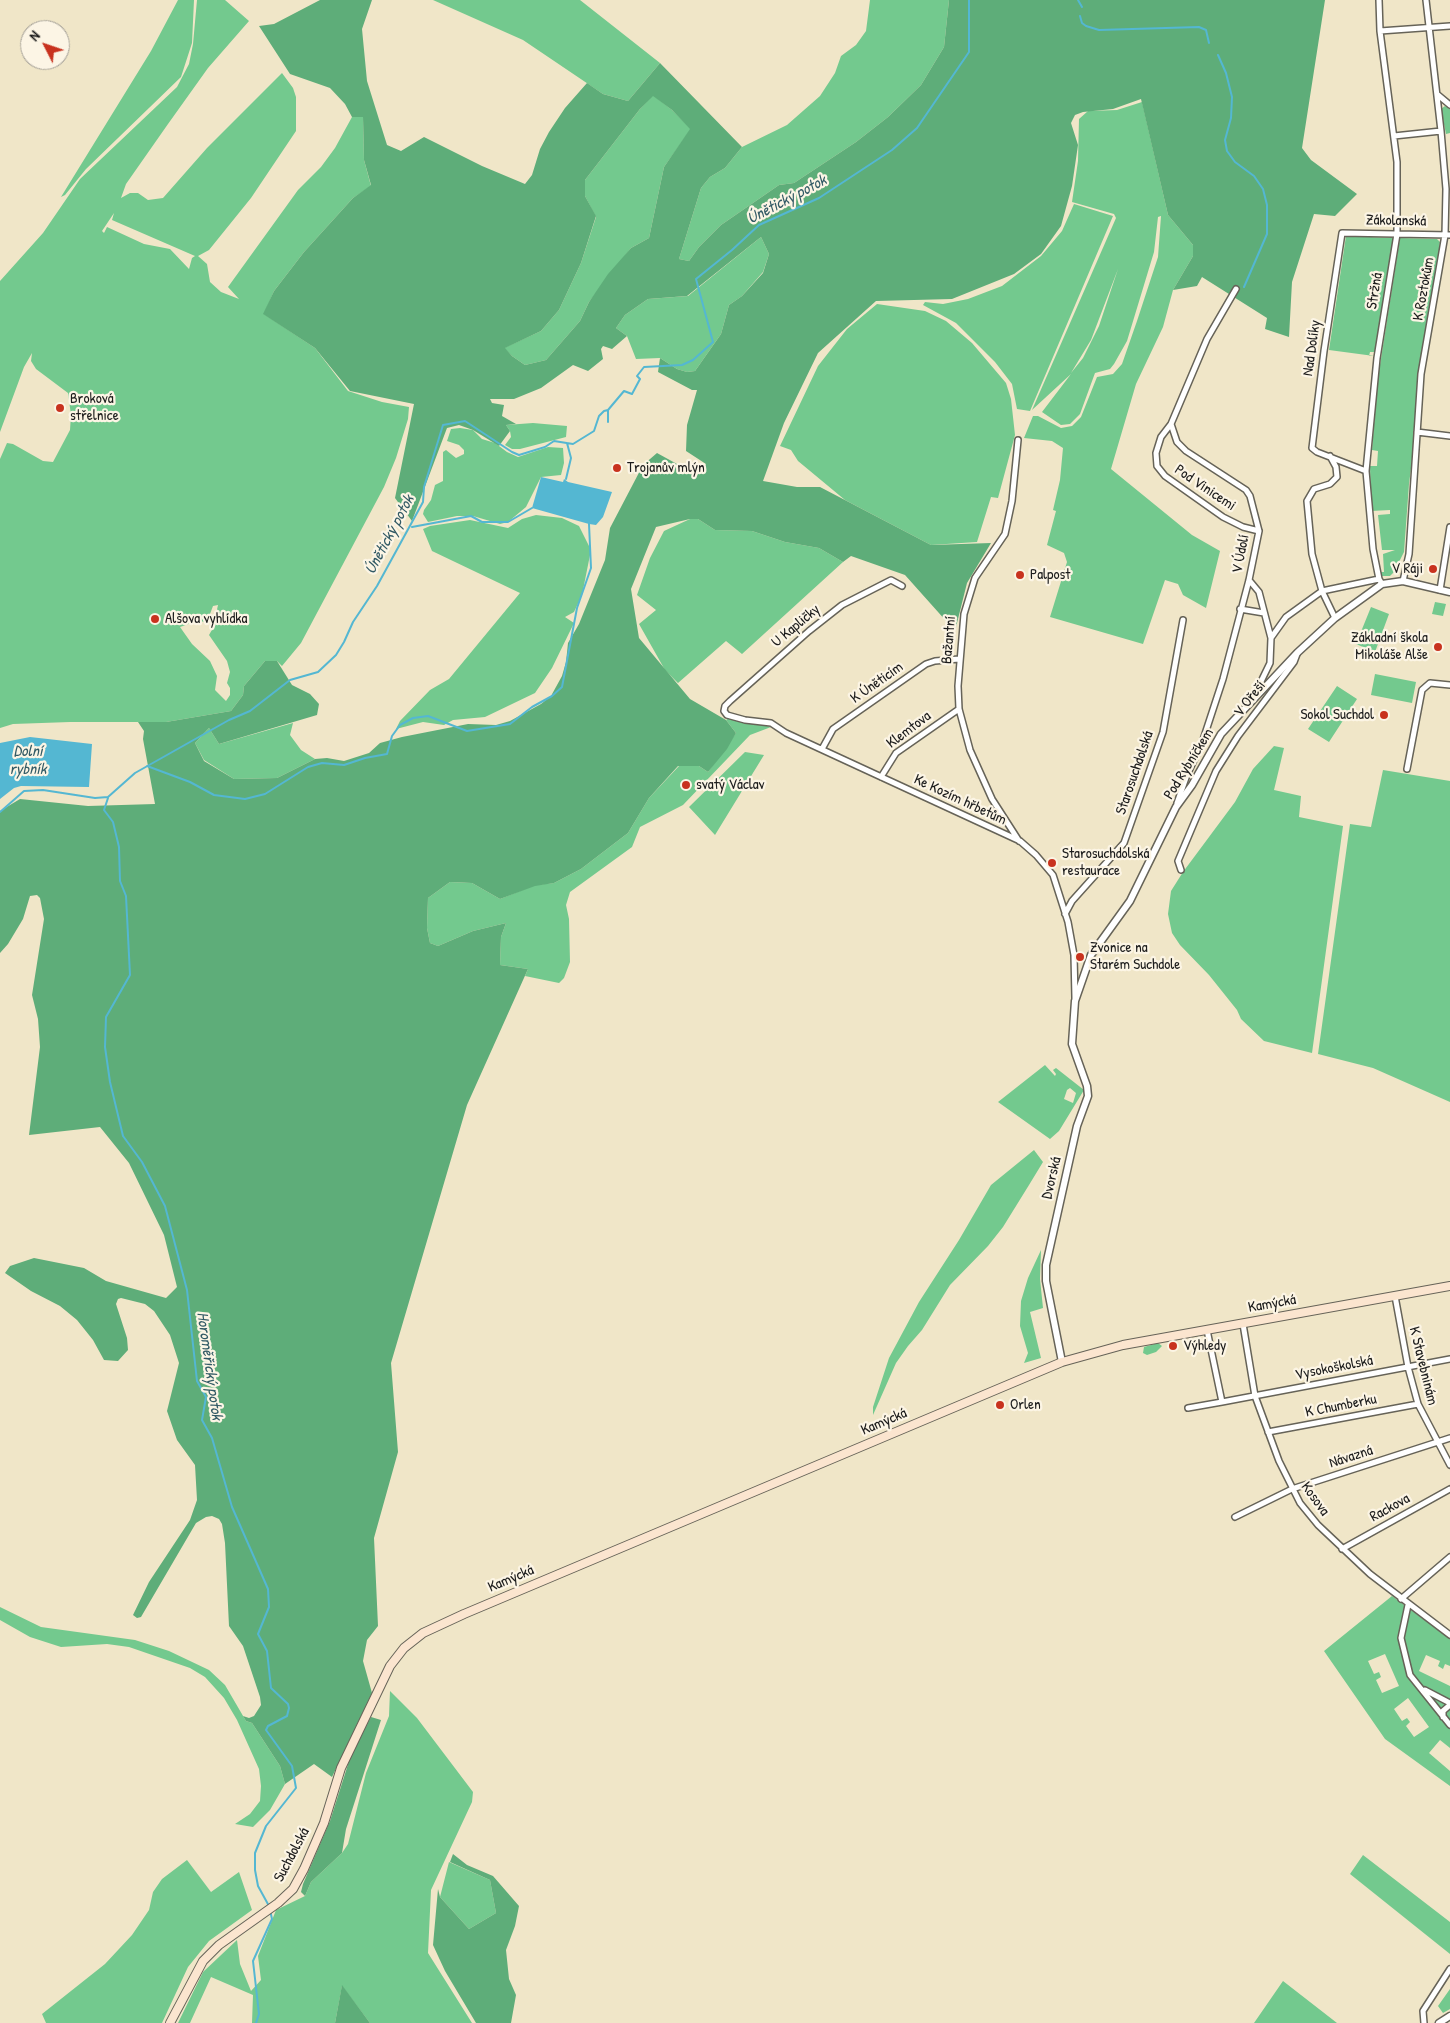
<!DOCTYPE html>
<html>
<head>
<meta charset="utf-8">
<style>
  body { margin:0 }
  #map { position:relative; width:1450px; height:2023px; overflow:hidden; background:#f0e6c8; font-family:"Patrick Hand",sans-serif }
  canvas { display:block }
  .north { position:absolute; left:20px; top:20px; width:50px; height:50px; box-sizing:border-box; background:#fcf5e5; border:1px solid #a29e95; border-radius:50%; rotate:311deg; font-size:14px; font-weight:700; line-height:20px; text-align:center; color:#1c1c1c }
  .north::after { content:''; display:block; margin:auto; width:18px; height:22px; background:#c8321e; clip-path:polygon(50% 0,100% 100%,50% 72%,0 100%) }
</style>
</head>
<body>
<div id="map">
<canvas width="1450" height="2023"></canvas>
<div class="north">N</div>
</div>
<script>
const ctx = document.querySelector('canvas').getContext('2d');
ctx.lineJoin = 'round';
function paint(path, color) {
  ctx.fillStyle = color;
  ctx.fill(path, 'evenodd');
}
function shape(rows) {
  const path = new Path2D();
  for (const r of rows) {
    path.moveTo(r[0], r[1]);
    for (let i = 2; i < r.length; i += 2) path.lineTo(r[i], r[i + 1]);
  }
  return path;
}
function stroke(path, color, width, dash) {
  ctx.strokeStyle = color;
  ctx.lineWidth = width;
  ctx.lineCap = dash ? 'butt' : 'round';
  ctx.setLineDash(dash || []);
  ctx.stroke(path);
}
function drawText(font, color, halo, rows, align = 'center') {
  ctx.font = font + ' "Patrick Hand",sans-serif';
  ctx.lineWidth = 4.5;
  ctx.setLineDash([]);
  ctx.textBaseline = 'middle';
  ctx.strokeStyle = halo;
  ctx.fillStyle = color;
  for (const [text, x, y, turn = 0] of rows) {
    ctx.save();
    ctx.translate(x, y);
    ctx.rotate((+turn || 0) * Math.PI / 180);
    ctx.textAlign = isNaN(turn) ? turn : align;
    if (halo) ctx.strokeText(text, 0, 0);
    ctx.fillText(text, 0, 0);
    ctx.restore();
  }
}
const green = shape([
  [178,0,194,0,192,43,181,77,86,169,65,195,61,197,151,51],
  [197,0,225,0,249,21,208,68,168,124,126,184,121,198,130,193,138,193,148,200,163,198,207,148,282,73,293,88,296,97,296,131,251,198,209,250,198,256,207,264,210,282,221,292,239,299,228,287,298,190,321,167,335,148,352,117,363,116,364,160,371,186,353,198,304,252,274,291,264,314,315,348,348,391,382,402,409,407,408,419,396,458,384,487,301,643,282,666,277,661,265,661,244,686,243,695,231,711,166,722,70,722,13,724,0,728,0,459,7,443,13,444,43,461,53,462,70,430,71,415,68,393,36,369,31,361,32,353,24,367,0,432,0,281,43,233,80,179,177,87,189,64,193,44],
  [114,213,112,220,195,256,192,258,189,269,170,249,144,244,107,227,104,233,102,231],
  [218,605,213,628,209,635,227,661,230,672,227,683,230,688,230,695,226,701,215,690,217,676,210,661,192,644,180,627,197,621,207,622,213,606],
  [433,0,580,0,660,63,628,101,603,94,523,40],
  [870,0,949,0,944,47,921,85,888,117,856,142,794,183,779,185,721,225,699,247,689,261,679,259,701,188,710,177,725,168,742,147,787,125,820,96,835,73,841,56,856,45,866,31],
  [653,95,672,110,691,129,664,167,649,238,631,248,589,302,580,321,546,360,525,365,512,356,504,348,541,331,559,310,581,263,596,217,585,196,585,180,640,109],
  [1142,102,1168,215,1193,245,1193,256,1173,290,1163,327,1136,384,1111,469,1192,535,1220,551,1206,608,1183,595,1178,584,1165,580,1143,644,1050,617,1067,562,1064,553,1047,545,1056,511,1053,510,1060,480,1063,448,1052,441,1024,438,1033,416,1038,416,1061,428,1072,426,1081,417,1097,377,1113,374,1122,364,1137,321,1158,257,1161,216,1158,217,1154,252,1127,341,1114,364,1110,369,1095,373,1080,414,1070,424,1061,425,1042,412,1071,374,1032,410,1116,218,1114,214,1072,202,1078,161,1079,119,1088,111,1117,110],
  [1118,269,1099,326,1083,358,1071,373,1091,340],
  [1445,106,1450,109,1450,133,1446,134,1441,109],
  [1074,204,1113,216,1030,411,1017,409,1012,384,995,362,956,323,923,305,925,302,943,304,968,299,1002,286,1041,256,1062,231],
  [1346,236,1393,238,1375,352,1370,352,1369,356,1374,356,1329,350],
  [761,237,769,254,763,272,742,296,729,305,721,334,695,371,687,372,677,369,660,358,636,359,627,336,616,328,625,315,648,299,688,296],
  [1400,238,1437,239,1440,242,1409,484,1404,552,1394,572,1390,576,1382,576,1379,572,1384,572,1383,554,1395,550,1382,550,1378,515,1390,514,1390,510,1371,511,1370,466,1377,466,1378,451,1372,450,1377,384],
  [877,304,925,311,946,321,972,343,1006,383,1011,399,1015,435,998,498,991,497,977,542,931,545,845,500,798,461,791,450,780,446,818,366,847,329],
  [533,423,567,426,566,437,520,449,512,449,505,445,511,437,510,431,506,425],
  [460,428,473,430,482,439,495,443,507,452,518,457,548,447,563,448,564,463,561,475,541,477,526,507,508,522,500,524,473,516,457,516,428,522,423,514,424,510,431,500,435,485,443,481,443,452,446,450,456,458,464,454,464,450,459,445,447,441,451,429],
  [536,515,562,518,579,526,591,550,582,595,574,612,565,617,574,623,552,668,535,693,485,717,453,720,444,725,423,722,396,729,400,721,430,690,449,679,520,593,432,551,423,529,430,526,470,520,508,528,522,519],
  [690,519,698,519,715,530,752,531,785,542,819,548,843,562,742,654,726,641,678,683,665,670,639,624,656,610,637,595,650,558,664,531],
  [1435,602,1446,604,1443,616,1432,614],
  [1371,607,1389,614,1375,652,1356,644],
  [1375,674,1416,682,1412,703,1371,695],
  [1337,686,1357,699,1329,742,1308,729],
  [730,717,771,727,750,735,683,805,640,827,632,847,570,892,566,905,569,919,570,962,564,978,559,983,525,976,528,969,500,965,501,937,506,923,473,931,438,946,430,943,427,928,428,898,450,882,472,883,500,899,535,885,554,883,581,869,628,833,649,798,679,766,699,766,708,772,736,733,726,720],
  [293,723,290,735,301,750,315,759,277,778,234,779,204,760,195,743,209,728,219,744],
  [1274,746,1284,748,1274,790,1301,796,1299,817,1343,826,1312,1053,1264,1041,1241,1019,1237,1010,1209,975,1180,945,1172,933,1168,914,1171,891,1183,872,1235,802,1253,769],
  [745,752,764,755,715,835,689,807],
  [1383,770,1450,781,1450,1102,1373,1068,1318,1054,1350,824,1371,827],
  [1045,1065,1055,1076,1056,1074,1053,1070,1056,1068,1084,1090,1059,1131,1050,1139,998,1102],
  [1070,1088,1076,1093,1073,1103,1064,1099,1067,1090],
  [1034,1150,1043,1162,1029,1185,1003,1227,988,1246,950,1285,922,1330,908,1346,896,1363,873,1415,873,1407,889,1358,919,1302,959,1240,991,1185],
  [1041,1250,1040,1279,1043,1308,1030,1312,1041,1358,1024,1363,1028,1353,1020,1326,1021,1301,1028,1278],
  [1158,1343,1162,1346,1156,1352,1147,1355,1143,1353,1144,1347],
  [1392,1596,1450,1639,1450,1666,1445,1664,1443,1669,1438,1666,1440,1661,1426,1655,1419,1671,1450,1686,1450,1748,1440,1740,1429,1753,1450,1771,1450,1786,1385,1739,1324,1651],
  [1385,1654,1399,1686,1382,1693,1376,1680,1381,1677,1379,1672,1374,1674,1368,1661],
  [1408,1698,1429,1727,1414,1737,1406,1726,1410,1722,1407,1718,1402,1721,1394,1709],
  [0,1607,41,1627,135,1640,169,1651,209,1670,225,1685,246,1721,252,1723,280,1766,285,1784,270,1810,253,1827,235,1824,250,1814,260,1801,261,1786,259,1769,237,1720,224,1698,205,1677,190,1668,129,1647,107,1644,61,1647,30,1637,0,1620],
  [390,1691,417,1718,473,1792,472,1802,431,1890,428,1953,472,2023,370,2023,342,1986,335,2023,252,2023,253,1995,211,1977,190,2023,178,2023,203,1972,237,1940,240,1964,251,1991,261,1980,258,1956,276,1910,305,1896,311,1882,342,1853,348,1844,366,1773,389,1716],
  [1363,1855,1450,1922,1450,1954,1350,1874],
  [187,1860,211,1892,239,1872,252,1910,209,1941,188,1967,162,2023,46,2023,42,2014,105,1964,132,1935,149,1910,153,1892,162,1879],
  [449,1862,490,1880,496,1913,469,1929,440,1897],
  [1283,1981,1337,2023,1254,2023],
  [1450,1989,1450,2009,1443,2013,1438,2006]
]);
const forest = shape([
  [320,0,372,0,362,29,367,81,387,145,401,151,424,137,482,166,525,184,532,175,540,149,549,132,565,108,587,83,603,94,628,101,660,63,742,147,725,168,710,177,701,188,679,259,689,261,699,247,721,225,779,185,794,183,856,142,888,117,921,85,944,47,949,0,1325,0,1302,148,1311,160,1357,194,1335,216,1314,214,1292,282,1289,337,1265,329,1267,318,1202,277,1197,286,1173,290,1193,256,1193,245,1168,215,1141,99,1113,109,1083,112,1075,115,1071,123,1078,145,1072,186,1061,226,1041,254,1014,274,952,299,876,301,818,353,784,423,763,481,797,487,820,487,931,545,991,543,967,583,955,631,905,575,851,556,843,562,819,548,785,542,752,531,715,530,698,519,690,519,656,527,631,589,639,638,690,699,726,720,736,733,727,749,708,772,699,766,678,766,649,798,628,833,581,869,554,883,535,886,500,899,472,883,450,882,428,898,427,928,430,943,438,946,473,931,506,923,501,937,500,965,528,969,467,1105,391,1363,398,1452,374,1538,378,1626,367,1640,363,1661,372,1693,332,1777,314,1764,285,1784,280,1766,252,1723,246,1721,243,1716,249,1718,254,1716,261,1705,260,1697,243,1646,229,1626,225,1543,222,1524,219,1519,212,1516,206,1517,196,1523,141,1617,137,1618,133,1615,149,1582,190,1520,197,1500,195,1465,177,1440,167,1411,179,1363,170,1335,154,1311,145,1304,121,1298,118,1299,116,1304,127,1338,128,1350,118,1361,104,1360,93,1340,77,1320,60,1306,31,1291,5,1273,10,1266,34,1258,84,1268,106,1281,166,1298,177,1287,164,1235,129,1163,100,1127,29,1135,40,1047,38,1019,32,995,44,919,40,898,37,895,30,896,23,919,8,944,0,953,0,811,20,799,88,806,155,804,143,739,144,731,138,722,166,722,231,711,243,695,244,686,265,661,277,661,292,685,310,694,319,704,317,715,219,744,209,728,195,743,204,761,234,779,277,778,315,759,327,758,344,761,369,753,380,743,402,737,468,724,496,725,510,721,541,704,551,696,562,676,566,662,568,643,579,624,605,560,610,528,643,465,657,453,697,475,706,464,686,451,687,425,697,390,692,390,658,372,660,358,677,369,687,372,695,371,721,334,729,305,742,296,763,273,769,254,761,237,687,296,648,299,625,315,616,328,627,336,612,349,603,346,601,349,603,359,588,371,573,365,541,388,514,399,490,399,492,403,504,405,502,416,516,424,506,425,510,431,499,446,473,430,459,425,447,428,412,521,395,498,414,404,350,391,315,348,263,314,274,291,304,252,353,198,371,185,364,160,363,117,352,117,345,104,330,88,290,74,259,26,274,24],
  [653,96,672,110,690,129,664,167,649,238,631,248,608,274,589,302,580,321,546,360,525,365,512,356,505,348,541,331,559,310,581,263,596,216,585,196,585,180,640,109],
  [371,1717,381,1720,346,1829,342,1853,311,1882,305,1896,301,1892,303,1884,330,1821,351,1755],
  [453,1854,467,1865,493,1876,519,1906,515,1926,506,1950,509,1979,516,1995,511,2023,476,2023,445,1971,433,1945,438,1889,440,1897,469,1929,496,1913,490,1880,450,1862],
  [342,1985,370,2023,335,2023]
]);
const water = shape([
  [541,477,563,482,564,479,568,482,612,492,603,517,596,525,589,524,532,508],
  [30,737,92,744,89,787,21,786,14,788,0,799,0,743]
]);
const stream = shape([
  [1078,0,1082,7],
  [1080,16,1082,23,1086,26,1099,30,1199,27,1206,30,1209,43],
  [1218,55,1226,73,1232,97,1231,118,1225,140,1227,151,1235,162,1254,176,1263,189,1267,205,1267,234,1244,287],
  [608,422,608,410],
  [566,479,571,458,567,443],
  [412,527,471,516,482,522,508,522,532,508],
  [147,766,190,782,214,795,245,799,265,794,308,767,322,763,344,765,365,758,387,754,392,736,400,725,413,718,428,716,467,731,510,724,532,707,552,696,562,687,577,608,591,568,589,524],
  [108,798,104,810,113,822,119,847,120,881,126,896,130,975,106,1017,105,1047,110,1082,123,1136,142,1162,165,1206,187,1290,197,1381,206,1397,202,1420,212,1438,232,1507,268,1589,269,1607,258,1634,267,1651,271,1688,288,1704,289,1708,287,1716,268,1726,266,1730,292,1766,296,1788,266,1826,255,1853,255,1870,258,1886,269,1906],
  [0,812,24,791,43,790,95,798,108,797,135,773,229,720,250,711,290,680,318,672,336,655,344,642,353,622,377,586,423,502,424,487,443,425,465,421,512,452,519,455,545,447,554,441,573,444,594,431,599,416,604,411,608,410,624,391,632,394,640,379,637,376,644,367,682,365,693,360,713,342,696,279,732,250,759,225,819,198,892,150,917,128,969,52,969,0],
  [256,2023,259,2014,253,1961,272,1919,270,1910]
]);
const minor = shape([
  [1379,0,1380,31,1397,162,1397,234,1377,358,1366,471,1373,549,1379,579,1382,584],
  [1380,31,1450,26],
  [1438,95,1450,105],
  [1394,136,1441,131],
  [1171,424,1161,437,1156,453,1157,466,1165,476,1223,517,1243,527,1259,531],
  [1417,432,1450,436],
  [1018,440,1012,501,1005,534,975,578,964,614,958,686,959,709,970,750,992,799,1019,841],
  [1330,456,1336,467,1337,477,1330,484,1314,489,1307,501,1312,554,1322,591,1335,618],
  [1366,471,1317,452,1312,448,1324,351,1342,233,1450,235],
  [1249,580,1259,592,1271,638],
  [1403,581,1409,554,1421,374,1445,235,1446,189,1441,131,1426,0],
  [902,586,891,580,842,605,809,631,730,701,725,706,724,711,727,715,745,720,771,723,786,733,1020,841,1036,855,1053,875,1068,922,1074,955,1075,998],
  [1440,590,1450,527],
  [1240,609,1264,613],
  [1254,696,1270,663,1271,638,1286,617,1322,591,1379,579],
  [822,749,833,729,926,664,935,661,959,659],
  [1407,769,1422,690,1430,683,1450,685],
  [881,777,896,753,959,709],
  [1177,803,1187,775,1202,743,1223,679,1249,580,1259,531,1250,496,1246,490,1186,451,1177,442,1171,424,1207,339,1236,289],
  [1181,870,1178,861,1216,771,1238,736,1294,662,1297,654],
  [1065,914,1072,901,1124,843,1163,732,1183,620],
  [1395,1296,1408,1367,1418,1404,1450,1465],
  [1243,1324,1255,1396,1279,1461,1300,1503,1318,1525,1370,1574,1450,1635],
  [1222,1402,1450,1359],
  [1188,1408,1222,1402,1207,1330],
  [1268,1432,1418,1404],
  [1235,1517,1292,1489,1450,1438],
  [1342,1549,1450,1489],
  [1401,1599,1450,1557],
  [1408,1605,1401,1638,1410,1675,1450,1725],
  [1425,1690,1450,1703],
  [1443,1717,1443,1711,1450,1705],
  [1424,2023,1423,2011,1450,1969]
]);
const tertiary = shape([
  [1062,1362,1046,1281,1046,1265,1077,1126,1088,1096,1087,1086,1072,1044,1075,1001,1091,955,1130,901,1176,807,1192,785,1221,734,1297,653,1335,618,1382,584,1403,581,1450,592],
  [1439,2023,1450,2016]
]);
const secondary = shape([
  [170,2023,203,1961,219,1945,278,1903,293,1889,304,1869,324,1823,341,1768,390,1666,404,1648,423,1633,464,1614,1062,1362,1123,1345,1450,1286]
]);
const markers = [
  [60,408,5,"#c8321e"],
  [617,468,5,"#c8321e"],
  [1433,569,5,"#c8321e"],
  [1020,575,5,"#c8321e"],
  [155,619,5,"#c8321e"],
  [1438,647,5,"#c8321e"],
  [1384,715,5,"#c8321e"],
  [686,785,5,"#c8321e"],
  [1052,863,5,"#c8321e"],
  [1080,957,5,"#c8321e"],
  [1173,1346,5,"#c8321e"],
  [1000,1405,5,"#c8321e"]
];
const streetNames = [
  ["Zákolanská",1396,221,1],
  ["K Roztokům",1424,289,-80],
  ["Stržná",1375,291,-81],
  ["Nad Dolíky",1312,348,-82],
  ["Pod Vinicemi",1205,488,34],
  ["V Údolí",1241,554,-79],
  ["U Kapličky",796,626,-40],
  ["Bažantní",949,640,-85],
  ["K Úněticím",877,683,-35],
  ["V Ořeší",1250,699,-52],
  ["Klemtova",909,730,-37],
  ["Pod Rybníčkem",1189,764,-58],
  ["Starosuchdolská",1135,773,-71],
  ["Ke Kozím hřbetům",960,800,25],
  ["Dvorská",1052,1178,-77],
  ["Kamýcká",1272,1304,-10],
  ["K Stavebninám",1423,1366,76],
  ["Vysokoškolská",1334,1368,-11],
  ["K Chumberku",1341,1406,-11],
  ["Kamýcká",884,1422,-23],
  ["Návazná",1351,1457,-18],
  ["Kosova",1315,1499,54],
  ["Rackova",1390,1508,-29],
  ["Kamýcká",511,1579,-23],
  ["Suchdolská",292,1855,-62]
];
const poiNames = [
  ["Broková",70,399],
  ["střelnice",70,416],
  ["Trojanův mlýn",627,468],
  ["V Ráji",1423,569,"right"],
  ["Palpost",1030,575],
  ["Alšova vyhlídka",165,619],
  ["Základní škola",1428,638,"right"],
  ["Mikoláše Alše",1428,655,"right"],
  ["Sokol Suchdol",1374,715,"right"],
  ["svatý Václav",696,785],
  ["Starosuchdolská",1062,854],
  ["restaurace",1062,871],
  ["Zvonice na",1090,948],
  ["Starém Suchdole",1090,965],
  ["Výhledy",1183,1346],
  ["Orlen",1010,1405]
];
const waterNames = [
  ["Únětický potok",787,200,-28],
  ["Únětický potok",390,535,-62],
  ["Dolní",28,752],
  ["rybník",28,770],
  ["Horoměřický potok",209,1366,82]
];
paint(green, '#73c98e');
paint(forest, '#5ead79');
paint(water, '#54b7d2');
stroke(stream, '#54b7d2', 2);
stroke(minor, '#666358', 8);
stroke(tertiary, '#666358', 9);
stroke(secondary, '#666358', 10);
stroke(minor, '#fff', 5);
stroke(tertiary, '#fff', 6);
stroke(secondary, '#fbe5cf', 8);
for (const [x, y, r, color] of markers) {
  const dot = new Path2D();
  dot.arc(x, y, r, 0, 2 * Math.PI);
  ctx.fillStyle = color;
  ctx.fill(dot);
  stroke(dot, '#fcf5e5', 2);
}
drawText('15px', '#1c1c1c', '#fcf5e5', streetNames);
drawText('15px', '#1c1c1c', '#fcf5e5', poiNames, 'left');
drawText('italic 16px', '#325a65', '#fcf5e5', waterNames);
</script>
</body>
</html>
